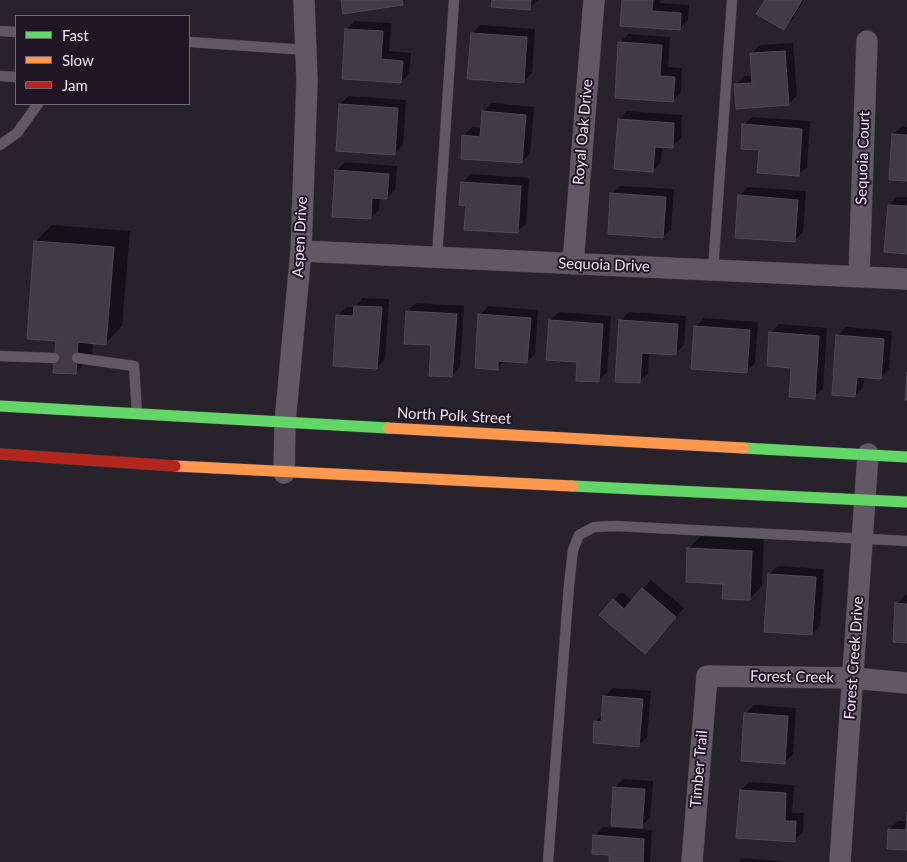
<!DOCTYPE html>
<html>
<head>
<meta charset="utf-8">
<style>
  body { margin:0 }
  #map { position:relative; width:907px; height:862px; overflow:hidden; background:#28222b; font-family:Lato,sans-serif }
  canvas { display:block }
  .legend { position:absolute; left:15px; top:15px; width:175px; height:90px; box-sizing:border-box; background:#201525; border:1px solid #726977; margin:0; padding:6px 9px; list-style:none; font-size:15px; color:#ede6f1 }
  .legend li { display:flex; align-items:center; gap:10px; height:25px }
  .legend b { width:25px; border:1px solid #726977 }
</style>
</head>
<body>
<div id="map">
<canvas width="907" height="862"></canvas>
<ul class="legend">
<li><b style="height:6px;background:#63d668"></b>Fast</li>
<li><b style="height:6px;background:#ff974d"></b>Slow</li>
<li><b style="height:6px;background:#b3261e"></b>Jam</li>
</ul>
</div>
<script>
const ctx = document.querySelector('canvas').getContext('2d');
ctx.lineJoin = 'round';
function paint(path, color) {
  ctx.fillStyle = color;
  ctx.fill(path, 'evenodd');
}
function shape(rows) {
  const path = new Path2D();
  for (const r of rows) {
    path.moveTo(r[0], r[1]);
    for (let i = 2; i < r.length; i += 2) path.lineTo(r[i], r[i + 1]);
  }
  return path;
}
function stroke(path, color, width, dash) {
  ctx.strokeStyle = color;
  ctx.lineWidth = width;
  ctx.lineCap = dash ? 'butt' : 'round';
  ctx.setLineDash(dash || []);
  ctx.stroke(path);
}
function drawText(font, color, halo, rows, align = 'center') {
  ctx.font = font + ' Lato,sans-serif';
  ctx.lineWidth = 4;
  ctx.setLineDash([]);
  ctx.textBaseline = 'middle';
  ctx.strokeStyle = halo;
  ctx.fillStyle = color;
  for (const [text, x, y, turn = 0] of rows) {
    ctx.save();
    ctx.translate(x, y);
    ctx.rotate((+turn || 0) * Math.PI / 180);
    ctx.textAlign = isNaN(turn) ? turn : align;
    if (halo) ctx.strokeText(text, 0, 0);
    ctx.fillText(text, 0, 0);
    ctx.restore();
  }
}
const shadow = shape([
  [493,0,538,0,529,8],
  [623,0,660,0,660,3,689,5,688,20,679,29],
  [766,0,804,0,792,20,784,29],
  [355,21,391,23,389,51,411,53,409,73,401,82,346,29],
  [480,25,535,29,532,73,523,82,472,34],
  [628,34,670,37,668,67,682,68,681,92,672,101,620,43],
  [793,43,797,95,789,104,736,85,744,76,753,76,751,54,760,45],
  [349,96,406,100,403,145,394,154,340,104],
  [492,103,534,107,530,154,522,162,463,136,472,127,482,128,483,112],
  [627,111,682,115,681,138,672,146,662,146,661,162,653,171,619,120],
  [752,117,810,121,807,167,798,175,760,149,744,125],
  [902,126,907,127,907,180,893,135],
  [345,162,397,166,395,190,387,198,380,198,379,210,370,218,336,171],
  [471,174,529,178,526,224,517,232,467,205,462,183],
  [620,186,674,189,671,229,663,237,612,194],
  [748,187,806,191,803,232,794,241,739,196],
  [897,197,907,197,907,253,889,205],
  [52,225,130,231,122,326,106,343,93,342,92,356,75,373,57,340,35,242],
  [363,298,389,299,385,359,377,368,338,315,346,307,355,307],
  [416,303,464,306,460,367,452,376,433,344,407,311],
  [488,306,538,310,535,354,527,362,505,361,497,368,480,315],
  [559,312,611,316,607,372,599,381,579,361,550,320],
  [629,312,686,316,684,345,676,354,649,352,648,374,639,382,621,321],
  [704,318,758,322,755,363,746,372,695,327],
  [779,324,827,328,823,389,814,397,770,333],
  [846,327,892,331,889,369,880,378,864,377,863,387,855,396,838,336],
  [701,536,764,538,762,586,749,599,724,583,688,549],
  [778,566,824,569,820,626,812,634,769,574],
  [651,580,684,608,645,653,613,600,622,592,632,601],
  [905,595,907,595,907,642,897,604],
  [613,688,651,691,647,737,639,745,595,722,603,714,604,697],
  [754,705,796,708,793,754,784,763,746,713],
  [623,779,653,781,650,818,641,826,615,787],
  [749,782,794,785,792,813,804,813,803,832,794,840,741,790],
  [898,821,907,821,907,849,889,829],
  [603,827,652,830,650,862,610,862,611,854,595,836],
  [743,858,780,861,780,862,739,862]
]);
const building = shape([
  [341,0,402,0,403,5,343,14,341,0],
  [492,0,531,0,530,10,491,7,492,0],
  [622,0,653,0,652,11,681,13,680,30,620,26,622,0],
  [765,0,802,0,784,30,756,14,765,0],
  [345,29,383,31,381,59,403,61,401,83,342,79,345,29],
  [471,33,527,37,524,83,467,79,471,33],
  [618,42,662,45,660,76,675,77,673,102,615,98,618,42],
  [785,51,789,105,736,109,734,84,752,83,750,53,785,51],
  [339,104,398,108,395,155,336,151,339,104],
  [482,111,526,115,522,163,461,159,462,135,480,137,482,111],
  [618,119,674,123,673,148,655,147,653,172,614,169,618,119],
  [742,124,802,129,799,176,757,173,759,150,741,149,742,124],
  [892,134,907,135,907,181,889,180,892,134],
  [335,170,389,174,387,199,372,198,371,219,332,217,335,170],
  [461,182,521,186,518,233,464,230,466,206,459,205,461,182],
  [610,193,666,197,663,238,608,234,610,193],
  [738,195,798,200,795,242,735,238,738,195],
  [888,205,907,206,907,254,884,252,888,205],
  [34,241,114,247,106,345,78,342,76,374,53,373,56,341,27,339,34,241],
  [354,306,382,307,377,369,333,366,336,315,353,316,354,306],
  [406,311,457,314,452,377,429,376,431,345,404,344,406,311],
  [478,314,531,318,527,363,498,361,498,370,475,368,478,314],
  [549,320,603,324,599,382,576,381,577,362,546,360,549,320],
  [619,320,678,324,676,355,642,353,640,383,615,382,619,320],
  [694,326,750,330,747,373,691,369,694,326],
  [769,332,819,336,815,399,789,397,791,368,767,366,769,332],
  [836,335,884,339,881,379,857,377,855,397,832,395,836,335],
  [907,372,907,400,905,400,907,372],
  [687,548,752,551,750,600,722,599,723,584,686,582,687,548],
  [768,574,816,577,812,635,764,632,768,574],
  [642,588,676,617,645,654,599,615,613,599,624,609,642,588],
  [895,603,907,604,907,643,893,642,895,603],
  [603,696,643,699,639,747,593,743,594,721,601,722,603,696],
  [744,713,788,716,785,764,741,761,744,713],
  [613,787,645,789,642,828,611,826,613,787],
  [740,790,786,793,785,821,796,821,795,842,736,838,740,790],
  [907,812,907,850,887,849,888,829,906,830,907,812],
  [593,835,644,839,643,862,609,862,609,855,592,854,593,835]
]);
const lane = shape([
  [0,31,16,32],
  [189,42,306,50],
  [0,76,16,77],
  [0,145,17,133,38,104],
  [437,257,454,0],
  [713,270,732,0],
  [0,356,54,358],
  [77,358,134,366,137,413],
  [548,862,569,585,573,550,579,535,594,527,615,526,907,541]
]);
const street = shape([
  [301,251,907,279],
  [573,264,594,0],
  [859,276,867,41],
  [284,473,285,422,301,251,307,81,304,0],
  [692,862,707,676,853,678,907,683],
  [840,862,868,454]
]);
const fast = shape([
  [0,406,388,428],
  [743,448,907,457],
  [572,486,907,502]
]);
const slow = shape([
  [388,428,743,448],
  [175,466,572,486]
]);
const jam = shape([
  [0,454,175,466]
]);
const streetNames = [
  ["Royal Oak Drive",583,132,-85],
  ["Sequoia Court",863,158,-88],
  ["Aspen Drive",300,237,-87],
  ["Sequoia Drive",604,265,2],
  ["North Polk Street",454,416,3],
  ["Forest Creek Drive",854,658,-86],
  ["Forest Creek",792,677,1],
  ["Timber Trail",699,769,-85]
];
paint(shadow, '#0007');
paint(building, '#413c43');
stroke(building, '#4e4951', 1);
stroke(lane, '#433e46', 11);
stroke(street, '#433e46', 22);
stroke(fast, '#433e46', 12);
stroke(slow, '#433e46', 12);
stroke(jam, '#433e46', 12);
stroke(lane, '#605964', 10);
stroke(street, '#605964', 21);
stroke(fast, '#63d668', 11);
stroke(slow, '#ff974d', 11);
stroke(jam, '#b3261e', 11);
drawText('15px', '#ede6f1', '#201525', streetNames);
</script>
</body>
</html>
